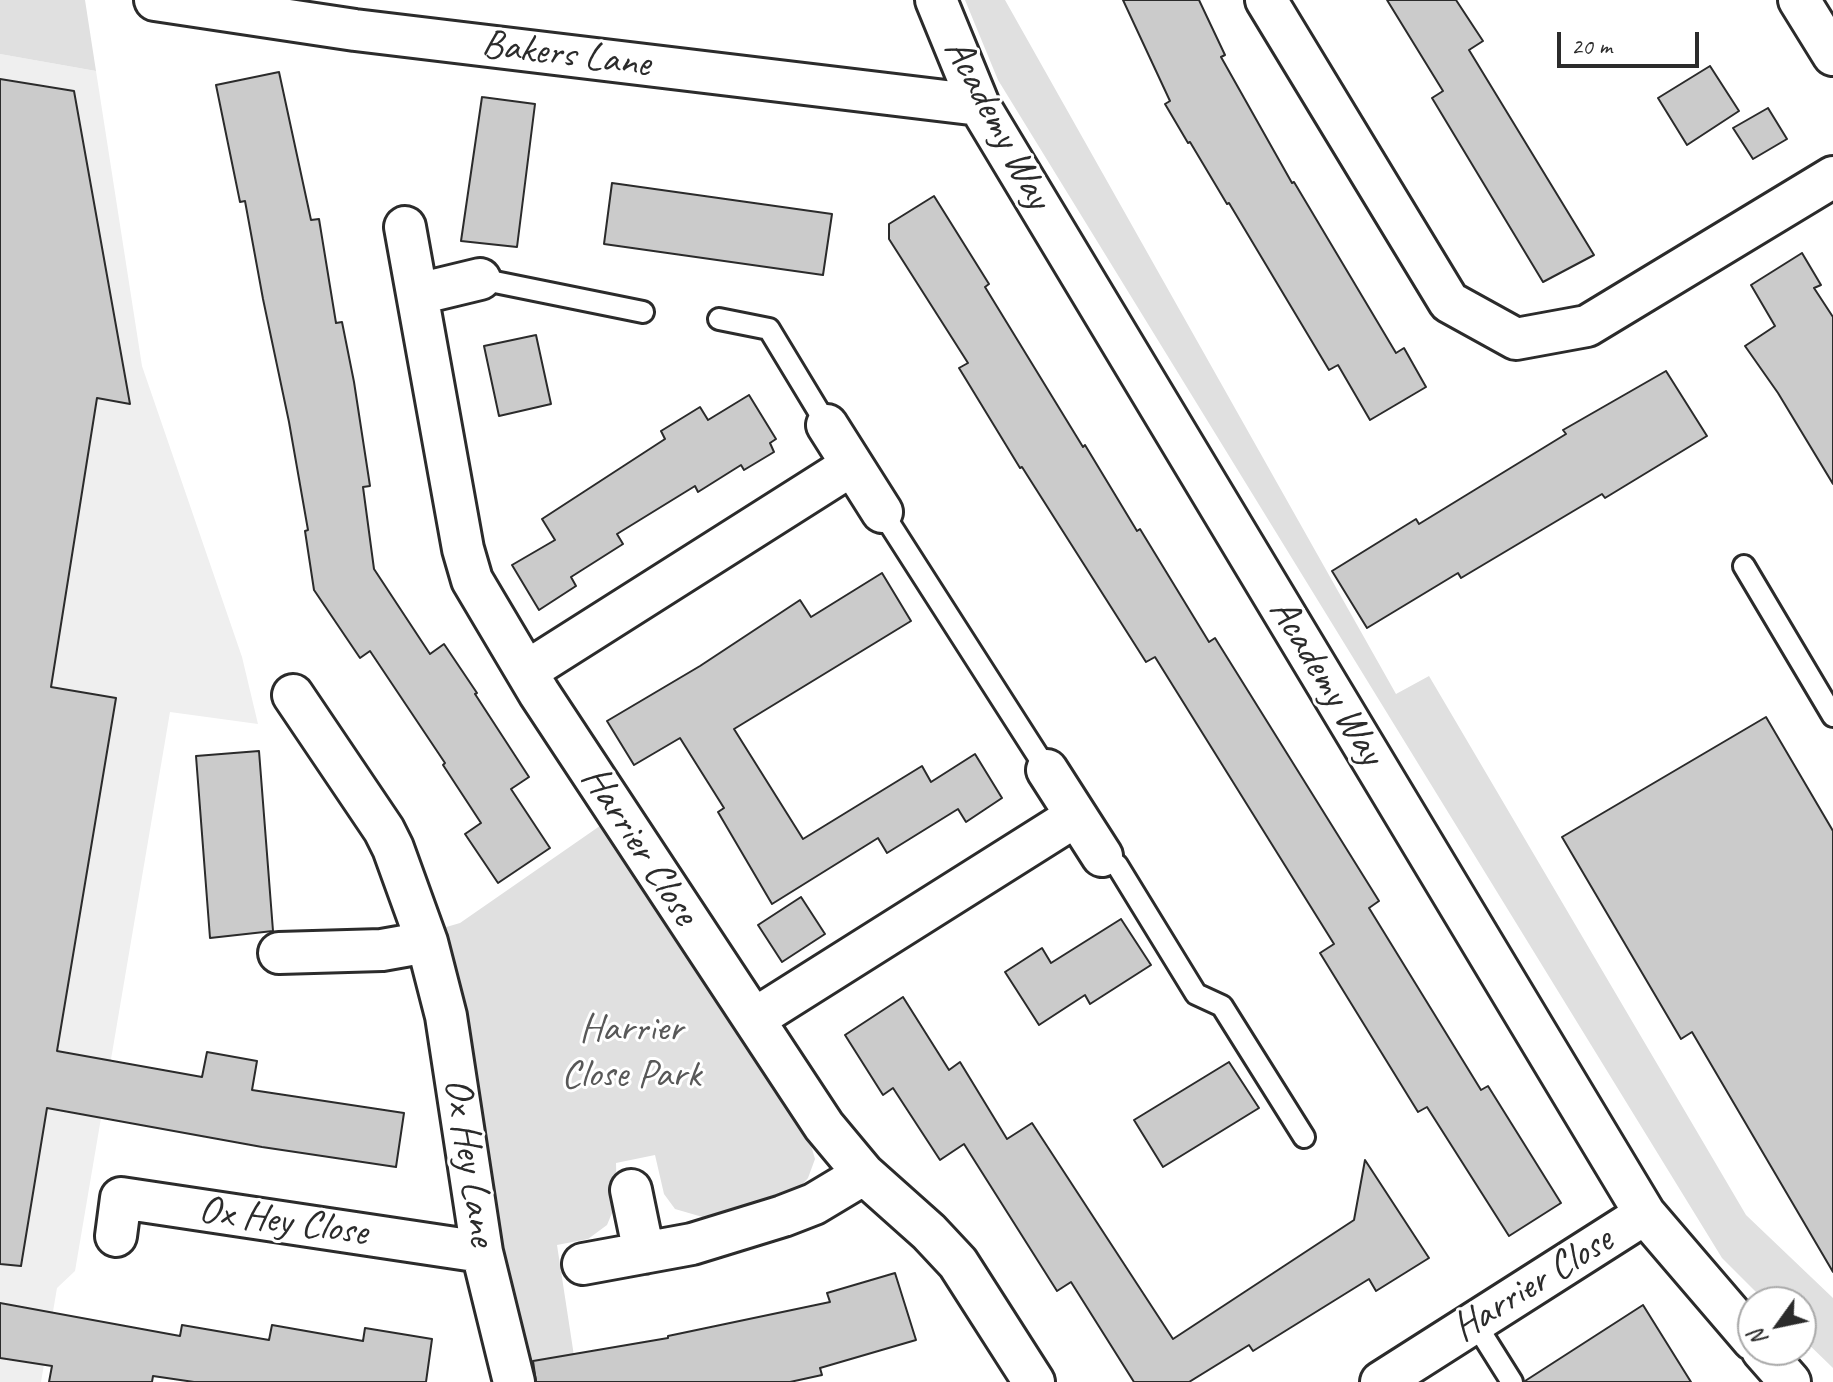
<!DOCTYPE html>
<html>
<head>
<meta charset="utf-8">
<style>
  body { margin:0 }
  #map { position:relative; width:1833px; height:1382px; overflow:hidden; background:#fff; font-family:Caveat,sans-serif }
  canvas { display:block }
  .north { position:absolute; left:1737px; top:1286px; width:80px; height:80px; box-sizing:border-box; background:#fff; border:2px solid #aaa; border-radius:50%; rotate:237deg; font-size:22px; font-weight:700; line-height:32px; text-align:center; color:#2b2b2b }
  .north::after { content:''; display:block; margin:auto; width:28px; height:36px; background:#2b2b2b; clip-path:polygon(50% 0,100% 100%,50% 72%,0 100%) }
  .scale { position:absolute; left:1557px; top:32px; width:142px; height:36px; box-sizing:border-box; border:4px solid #2b2b2b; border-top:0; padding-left:10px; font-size:24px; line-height:28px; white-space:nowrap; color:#2b2b2b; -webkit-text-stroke:6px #fff; paint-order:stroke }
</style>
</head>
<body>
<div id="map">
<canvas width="1833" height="1382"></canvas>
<div class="north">N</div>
<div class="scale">20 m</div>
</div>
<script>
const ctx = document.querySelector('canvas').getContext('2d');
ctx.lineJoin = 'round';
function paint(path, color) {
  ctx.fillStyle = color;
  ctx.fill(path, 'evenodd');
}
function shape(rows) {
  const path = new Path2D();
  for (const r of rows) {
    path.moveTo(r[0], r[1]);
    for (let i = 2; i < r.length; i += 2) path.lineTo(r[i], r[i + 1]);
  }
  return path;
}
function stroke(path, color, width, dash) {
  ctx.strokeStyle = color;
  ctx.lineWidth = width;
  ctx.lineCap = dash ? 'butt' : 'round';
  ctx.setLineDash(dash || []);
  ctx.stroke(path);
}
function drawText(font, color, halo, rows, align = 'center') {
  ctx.font = font + ' Caveat,sans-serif';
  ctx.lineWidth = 6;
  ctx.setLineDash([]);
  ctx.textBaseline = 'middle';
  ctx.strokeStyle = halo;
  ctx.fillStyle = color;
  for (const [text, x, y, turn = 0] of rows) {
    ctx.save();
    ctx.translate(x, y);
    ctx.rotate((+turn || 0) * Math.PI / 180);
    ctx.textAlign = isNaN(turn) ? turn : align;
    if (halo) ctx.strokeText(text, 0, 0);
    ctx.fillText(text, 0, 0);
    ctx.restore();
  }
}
const built = shape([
  [0,54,96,71,142,366,242,657,258,724,170,712,75,1271,57,1288,41,1382,0,1382]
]);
const green = shape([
  [0,0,85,0,96,71,0,54],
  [965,0,1005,0,1396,694,1429,676,1746,1215,1833,1298,1833,1368,1801,1337,1801,1302,1766,1302,1722,1258,998,80],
  [607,821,808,1135,815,1159,808,1178,797,1191,706,1218,675,1209,664,1194,655,1155,616,1163,617,1201,607,1225,588,1239,557,1245,578,1382,532,1382,506,1266,459,1027,436,930,460,923]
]);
const building = shape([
  [1123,0,1199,0,1225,55,1221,57,1292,183,1294,182,1396,353,1404,348,1426,387,1370,420,1338,365,1329,370,1229,203,1227,204,1190,142,1188,143,1165,104,1170,101,1123,0],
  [1387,0,1456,0,1483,41,1469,50,1594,255,1543,282,1432,98,1443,91,1387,0],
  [1710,66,1739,111,1687,145,1658,98,1710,66],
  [279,72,311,220,319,219,336,323,342,322,354,382,370,486,363,487,374,569,430,654,444,644,477,693,475,694,529,777,511,789,550,848,498,883,465,834,481,823,443,765,445,763,370,651,360,658,314,590,305,531,308,530,289,422,263,299,245,201,240,202,216,85,279,72],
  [0,79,74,91,130,404,97,398,51,687,116,698,57,1051,202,1077,207,1052,257,1061,252,1090,404,1113,396,1167,262,1147,47,1108,21,1266,0,1264,0,79],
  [482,97,535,104,517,247,461,241,482,97],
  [1768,108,1787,139,1753,159,1733,128,1768,108],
  [612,183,832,214,823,275,604,244,612,183],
  [934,196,989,284,985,287,1083,447,1085,445,1137,531,1140,529,1209,642,1215,638,1379,901,1369,908,1481,1090,1488,1086,1561,1203,1509,1236,1427,1107,1418,1112,1320,953,1334,944,1155,657,1146,662,1022,467,1020,468,959,368,968,363,889,239,889,224,934,196],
  [1802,253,1821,285,1814,288,1833,317,1833,484,1778,393,1745,346,1775,326,1751,285,1802,253],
  [536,335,551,404,499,416,484,346,536,335],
  [1666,371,1707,436,1605,498,1602,494,1461,578,1458,573,1367,628,1332,571,1416,519,1419,524,1566,434,1563,430,1666,371],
  [749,395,776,439,770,443,774,452,744,470,741,465,698,492,695,486,617,534,623,544,571,577,576,586,539,610,512,565,555,540,542,519,665,439,661,431,700,407,708,420,749,395],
  [882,573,911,621,734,729,803,839,922,766,931,782,975,754,1002,798,966,822,958,809,887,853,878,838,772,904,718,812,724,808,680,738,634,765,607,721,700,666,800,600,811,617,882,573],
  [1766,717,1833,831,1833,1272,1692,1032,1681,1039,1562,837,1766,717],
  [259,751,273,931,210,938,196,756,259,751],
  [801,897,825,934,782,962,758,925,801,897],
  [1121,919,1151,965,1090,1004,1085,995,1039,1025,1005,972,1042,948,1051,963,1121,919],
  [903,997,949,1070,960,1062,1007,1139,1032,1123,1173,1339,1354,1220,1365,1160,1429,1258,1376,1291,1369,1279,1253,1351,1249,1345,1189,1382,1134,1382,1071,1282,1057,1291,964,1144,940,1160,893,1088,883,1095,845,1035,903,997],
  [1229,1062,1259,1108,1163,1167,1134,1120,1229,1062],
  [895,1273,916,1340,820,1368,822,1375,790,1382,536,1382,533,1361,668,1338,668,1336,830,1302,827,1293,895,1273],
  [0,1303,180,1336,182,1325,269,1340,272,1325,363,1341,365,1328,432,1339,426,1382,194,1382,153,1376,152,1382,49,1382,52,1366,0,1358,0,1303],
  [1643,1305,1691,1382,1525,1382,1525,1381,1643,1305]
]);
const lane = shape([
  [480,279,643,312],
  [719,319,769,329,827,425],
  [882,512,1047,770],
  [1744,566,1833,716],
  [1102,856,1117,865,1196,994,1222,1006,1304,1137],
  [1475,1323,1512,1382]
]);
const street = shape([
  [155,0,355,30,979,105],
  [936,0,979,105,1645,1214,1753,1340],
  [1266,0,1449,302,1516,339,1587,326,1833,177],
  [1799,0,1833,55],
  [405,227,463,549,472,580,539,693,824,1126,864,1174,929,1232,958,1263,1034,1382],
  [418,294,480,279],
  [827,425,882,512],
  [527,671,852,465],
  [293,695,384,830,393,848,427,942,446,1016,482,1252,514,1382],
  [1047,770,1102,856],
  [279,953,382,950,427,942],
  [754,1019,1076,816],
  [631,1190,644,1253],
  [116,1236,121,1198,482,1252],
  [583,1264,692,1244,783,1216,814,1204,864,1174],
  [1762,1350,1790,1382],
  [1381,1382,1645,1214]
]);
const streetNames = [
  ["Bakers Lane",566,55,7],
  ["Academy Way",997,124,62],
  ["Academy Way",1326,682,59],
  ["Harrier Close",639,846,57],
  ["Ox Hey Lane",469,1162,81],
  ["Ox Hey Close",283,1222,8],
  ["Harrier Close",1533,1285,-32]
];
const parkNames = [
  ["Harrier",631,1030],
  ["Close Park",631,1076]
];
paint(built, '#efefef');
paint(green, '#e0e0e0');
paint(building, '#cbcbcb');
stroke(building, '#2b2b2b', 2);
stroke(lane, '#2b2b2b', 26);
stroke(street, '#2b2b2b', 46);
stroke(lane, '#fff', 20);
stroke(street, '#fff', 40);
drawText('40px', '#2b2b2b', '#fff', streetNames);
drawText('40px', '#585858', '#fff', parkNames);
</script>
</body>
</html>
